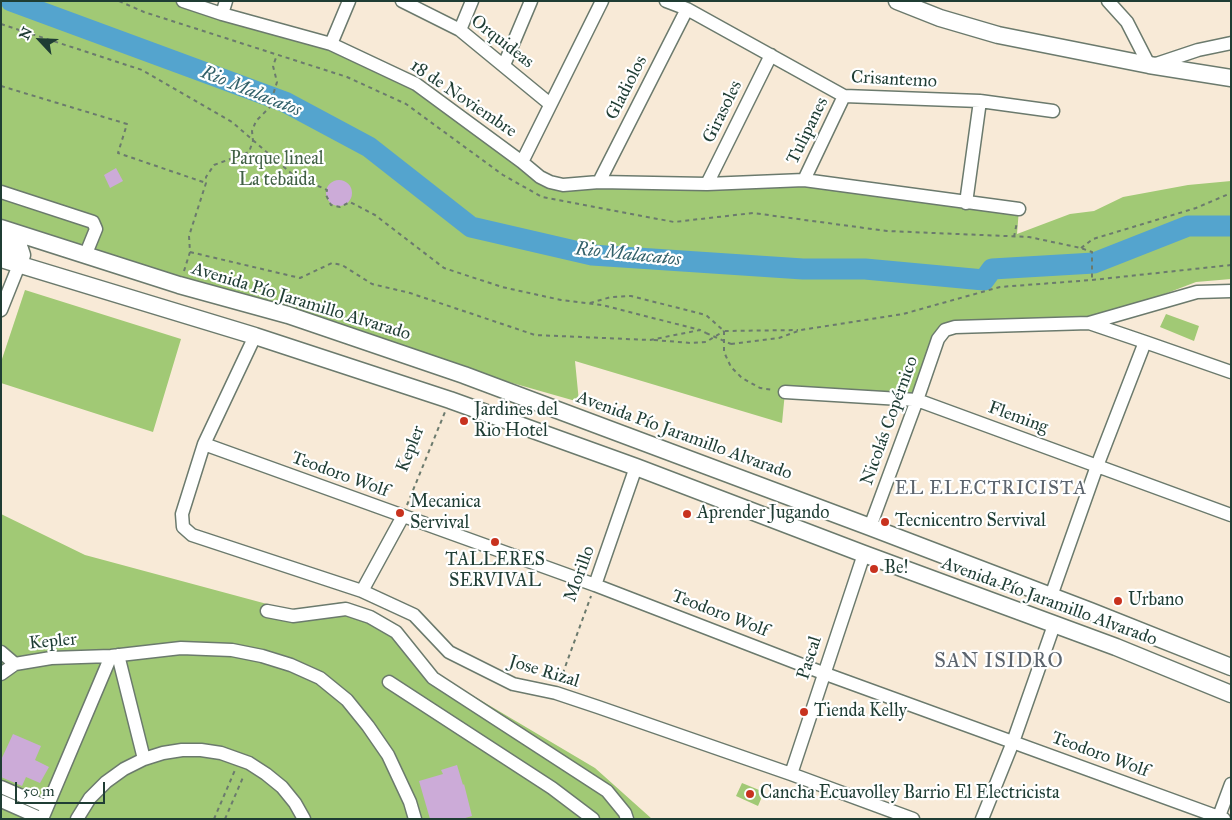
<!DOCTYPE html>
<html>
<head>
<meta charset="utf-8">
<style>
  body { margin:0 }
  #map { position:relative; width:1232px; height:820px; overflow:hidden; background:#f8ead7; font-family:"IM FELL Great Primer",serif }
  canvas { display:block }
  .frame { position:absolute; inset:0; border:2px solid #1f3d34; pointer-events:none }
  .north { position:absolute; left:15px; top:15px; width:50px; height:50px; -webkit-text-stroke:4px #fff; paint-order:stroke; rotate:295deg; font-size:14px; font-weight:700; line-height:20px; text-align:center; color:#1f3d34 }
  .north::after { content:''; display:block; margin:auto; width:18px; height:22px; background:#1f3d34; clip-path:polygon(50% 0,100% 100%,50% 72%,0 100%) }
  .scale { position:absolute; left:15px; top:782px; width:90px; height:22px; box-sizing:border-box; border:2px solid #1f3d34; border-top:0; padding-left:6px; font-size:15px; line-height:18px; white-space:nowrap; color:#1f3d34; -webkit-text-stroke:4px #fff; paint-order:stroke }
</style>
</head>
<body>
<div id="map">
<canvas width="1232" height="820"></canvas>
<div class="frame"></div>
<div class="north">N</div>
<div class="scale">50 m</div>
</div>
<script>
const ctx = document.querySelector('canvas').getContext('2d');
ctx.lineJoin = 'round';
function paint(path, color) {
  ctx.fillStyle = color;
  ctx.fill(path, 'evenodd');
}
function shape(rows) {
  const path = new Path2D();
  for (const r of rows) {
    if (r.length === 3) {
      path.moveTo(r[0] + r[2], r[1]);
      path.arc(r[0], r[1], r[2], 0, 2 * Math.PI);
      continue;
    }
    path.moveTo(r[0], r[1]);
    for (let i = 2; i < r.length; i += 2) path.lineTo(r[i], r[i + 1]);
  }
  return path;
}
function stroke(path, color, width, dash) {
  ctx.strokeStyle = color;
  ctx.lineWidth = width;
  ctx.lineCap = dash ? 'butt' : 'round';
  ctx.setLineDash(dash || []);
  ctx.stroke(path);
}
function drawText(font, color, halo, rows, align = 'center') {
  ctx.font = font + ' "IM FELL Great Primer",serif';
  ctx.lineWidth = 4.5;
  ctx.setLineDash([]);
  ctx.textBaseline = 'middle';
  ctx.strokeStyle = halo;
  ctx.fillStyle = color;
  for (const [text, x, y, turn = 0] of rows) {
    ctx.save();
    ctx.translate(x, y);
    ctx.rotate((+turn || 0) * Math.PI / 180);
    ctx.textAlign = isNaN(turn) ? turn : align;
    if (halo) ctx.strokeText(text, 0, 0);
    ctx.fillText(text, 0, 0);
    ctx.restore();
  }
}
const green = shape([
  [1,1,183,1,331,44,416,84,551,182,804,180,1019,209,1017,234,1070,214,1094,211,1123,197,1188,185,1231,181,1231,279,1196,282,1089,323,945,330,917,400,785,392,782,423,575,361,579,402,361,340,1,228],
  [25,290,181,339,153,432,1,383,1,362],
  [1166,314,1199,326,1194,341,1160,327],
  [1,514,85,555,293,611,342,602,391,627,438,675,595,768,652,819,1,819],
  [742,783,764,792,758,806,736,796]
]);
const river = shape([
  [11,1,285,102,369,147,471,227,592,255,803,269,865,269,984,280,992,269,1094,263,1188,226,1231,226]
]);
const building = shape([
  [116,168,123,181,110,188,104,175],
  [339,193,13],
  [13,734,41,746,35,760,49,767,40,783,26,777,22,786,1,777,1,760],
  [457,765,463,785,464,784,472,816,462,819,430,819,419,781,443,774,441,770]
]);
const path = shape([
  [119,1,144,12,347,77,406,104,503,175,542,197,674,222,753,213,887,231,1029,237,1081,248,1092,252,1092,280],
  [1,24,142,70,232,122,292,174,327,190,326,195,331,205,340,207,350,202,375,215,444,268,502,287,561,300,602,305,700,330],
  [1,86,127,124,118,153,206,183],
  [1014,237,1017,222],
  [1081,248,1093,239,1196,208,1231,193],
  [190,252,300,278,332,263,342,265,372,284,410,293,535,335,650,340,700,330,706,333],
  [184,271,190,252,189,236,206,183,206,177,214,165,249,152,253,141,252,131,256,121,269,108,277,82,273,66,277,55],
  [590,303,611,297,631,296,706,315,724,331,798,330],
  [724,331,724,352,731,367,742,378,760,388,774,390],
  [654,340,691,343,706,342,724,331],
  [731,344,779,338,801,330,903,314,1000,287,1092,280,1231,265],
  [407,505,445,412],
  [560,681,591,596],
  [214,819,235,770],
  [225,819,244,775]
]);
const minor = shape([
  [183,1,222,14,331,44,416,84,522,162,540,177,550,182,563,185,599,182,707,184,804,180,1019,209],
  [402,1,460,30,550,104],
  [666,1,687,9,844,96,980,101,1053,111],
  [1108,1,1127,22,1149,65],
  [222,14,226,1],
  [460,30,472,1],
  [331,44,349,1],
  [504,65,531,1],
  [1153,65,1198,50,1231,43],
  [522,162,602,1],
  [804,180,844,96],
  [599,182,687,9],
  [707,184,771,55],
  [1,192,93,222,96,229,85,256],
  [966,203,980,101],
  [1,310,19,265],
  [255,336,204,444,182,514,183,527,192,535,362,591,414,615,449,652,513,684,556,693,598,707,791,774,913,819],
  [1145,342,1231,372],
  [785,392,917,400,1231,515],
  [204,444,595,585,823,673,1224,819],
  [870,527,917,400,938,339,945,330,955,327,1089,323,1197,292,1231,291],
  [595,585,636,467],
  [362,591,403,516],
  [1051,596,1097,466,1145,342,1089,323],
  [267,611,293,616,346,609,370,617,396,632,433,678,607,791,625,813,627,819],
  [1,652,15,664],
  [118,655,144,759],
  [1,674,15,664,51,658,111,656,181,648,232,650,262,656,291,665,320,678,347,700,368,726,388,755,410,802,415,819],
  [389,682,552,788,593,819],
  [791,774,864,554],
  [1,787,47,807],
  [1,801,42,819],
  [42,819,111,656],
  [77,819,90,798,106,782,124,769,144,759,163,753,182,750,201,750,221,753,249,763,266,774,282,787,295,803,304,819],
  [982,819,1013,742,1054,625],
  [1218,819,1231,784]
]);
const major = shape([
  [897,1,940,18,998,35,1149,65,1231,78],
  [1,228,179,285,288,315,464,375,870,527,1090,611,1231,667],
  [1,243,20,249,22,255,19,265],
  [1,259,255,336,450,400,636,467,864,554,1116,647,1231,694]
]);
const pathBridge = shape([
  [706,333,731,344]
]);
const markers = [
  [464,421,5,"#c8321e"],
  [400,513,5,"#c8321e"],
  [687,514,5,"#c8321e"],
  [885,522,5,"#c8321e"],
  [495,542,5,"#c8321e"],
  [874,569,5,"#c8321e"],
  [1118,601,5,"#c8321e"],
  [804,712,5,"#c8321e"],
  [750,794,5,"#c8321e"]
];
const streetNames = [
  ["Orquideas",502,42,38],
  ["Crisantemo",894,80,3],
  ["Gladiolos",627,88,-63],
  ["18 de Noviembre",463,99,34],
  ["Girasoles",723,112,-64],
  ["Tulipanes",808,131,-64],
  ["Avenida Pío Jaramillo Alvarado",301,302,17],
  ["Fleming",1018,418,20],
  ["Nicolás Copérnico",890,421,-70],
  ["Avenida Pío Jaramillo Alvarado",684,436,20],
  ["Kepler",411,449,-68],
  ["Teodoro Wolf",340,475,20],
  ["Morillo",580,574,-70],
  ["Avenida Pío Jaramillo Alvarado",1049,602,20],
  ["Teodoro Wolf",720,614,21],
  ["Kepler",53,642,-5],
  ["Pascal",810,658,-72],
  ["Jose Rizal",544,672,17],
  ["Teodoro Wolf",1100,755,20]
];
const parkNames = [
  ["Parque lineal",277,160],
  ["La tebaida",277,181]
];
const poiNames = [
  ["Jardines del",474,411],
  ["Rio Hotel",474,432],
  ["Mecanica",410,503],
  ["Servival",410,524],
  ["Aprender Jugando",697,514],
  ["Tecnicentro Servival",895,522],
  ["TALLERES",495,561,"center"],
  ["SERVIVAL",495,582,"center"],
  ["Be!",884,569],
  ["Urbano",1128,601],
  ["Tienda Kelly",814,712],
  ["Cancha Ecuavolley Barrio El Electricista",760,794]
];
const waterNames = [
  ["Rio Malacatos",251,92,22],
  ["Rio Malacatos",628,255,6]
];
const neighbourhoodNames = [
  ["EL ELECTRICISTA",991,489]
];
const quarterNames = [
  ["SAN ISIDRO",999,662]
];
paint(green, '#a1c975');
stroke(river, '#54a4ce', 21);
paint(building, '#ccabd8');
stroke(minor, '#6b7a6d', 15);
stroke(major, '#6b7a6d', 19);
stroke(path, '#6b7a6d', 2, [4, 4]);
stroke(minor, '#fff', 12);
stroke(major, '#fff', 16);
stroke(pathBridge, '#6b7a6d', 2, [4, 4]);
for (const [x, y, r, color] of markers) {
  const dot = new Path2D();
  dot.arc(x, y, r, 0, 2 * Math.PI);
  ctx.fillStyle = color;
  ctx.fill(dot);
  stroke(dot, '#fff', 2);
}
drawText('18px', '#1f3d34', '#fff', streetNames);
drawText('18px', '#406044', '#fff', parkNames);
drawText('18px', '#1f3d34', '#fff', poiNames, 'left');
drawText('italic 19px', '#32616a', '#fff', waterNames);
ctx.letterSpacing = '1px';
drawText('19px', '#5c646d', '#fff', neighbourhoodNames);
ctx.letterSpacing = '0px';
ctx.letterSpacing = '1px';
drawText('20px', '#5c646d', '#fff', quarterNames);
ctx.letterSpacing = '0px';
</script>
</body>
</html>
